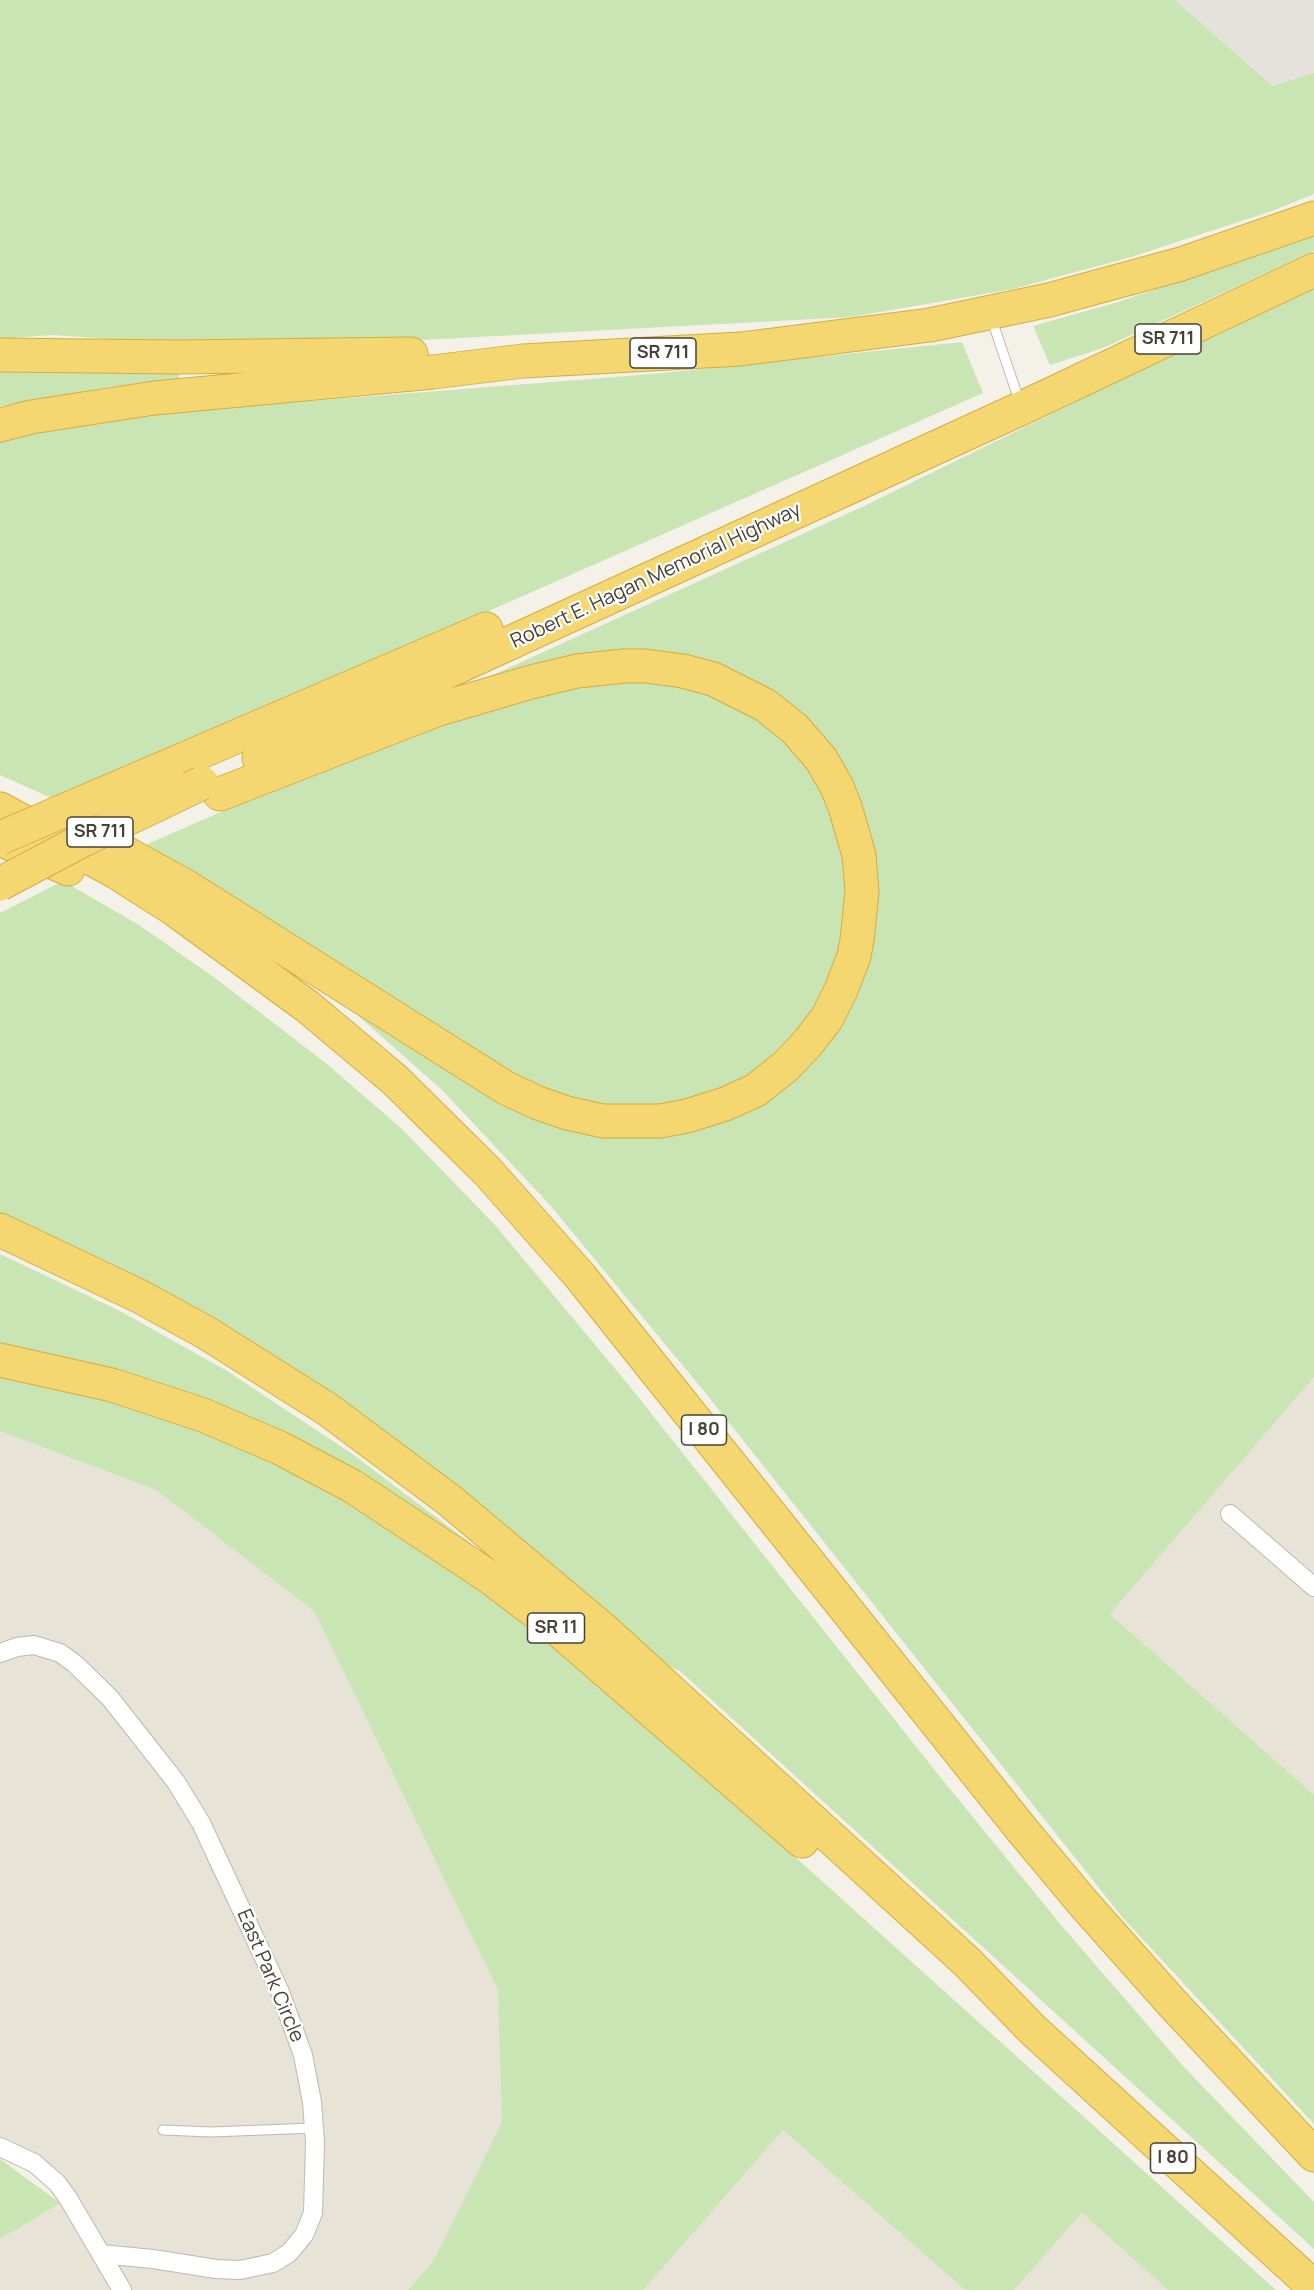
<!DOCTYPE html>
<html>
<head>
<meta charset="utf-8">
<style>
  body { margin:0 }
  canvas { display:block; background:#f3f1e8 }
</style>
</head>
<body>
<canvas width="1314" height="2290"></canvas>
<script>
const ctx = document.querySelector('canvas').getContext('2d');
ctx.lineJoin = 'round';
function paint(path, color) {
  ctx.fillStyle = color;
  ctx.fill(path, 'evenodd');
}
function shape(rows) {
  const path = new Path2D();
  for (const r of rows) {
    path.moveTo(r[0], r[1]);
    for (let i = 2; i < r.length; i += 2) path.lineTo(r[i], r[i + 1]);
  }
  return path;
}
function stroke(path, color, width, dash) {
  ctx.strokeStyle = color;
  ctx.lineWidth = width;
  ctx.lineCap = dash ? 'butt' : 'round';
  ctx.setLineDash(dash || []);
  ctx.stroke(path);
}
function drawText(font, color, halo, rows, align = 'center') {
  ctx.font = font + ' Manrope,sans-serif';
  ctx.lineWidth = 4.5;
  ctx.setLineDash([]);
  ctx.textBaseline = 'middle';
  ctx.strokeStyle = halo;
  ctx.fillStyle = color;
  for (const [text, x, y, turn = 0] of rows) {
    ctx.save();
    ctx.translate(x, y);
    ctx.rotate((+turn || 0) * Math.PI / 180);
    ctx.textAlign = isNaN(turn) ? turn : align;
    if (halo) ctx.strokeText(text, 0, 0);
    ctx.fillText(text, 0, 0);
    ctx.restore();
  }
}
const residential = shape([
  [1314,1377,1314,1795,1110,1614],
  [0,1431,156,1490,314,1611,498,1990,503,2121,434,2260,408,2290,0,2290,0,2239,68,2198,0,2147],
  [783,2130,965,2290,642,2290],
  [1082,2213,1168,2290,1014,2290]
]);
const industrial = shape([
  [1175,0,1314,0,1314,73,1274,86]
]);
const green = shape([
  [0,0,1175,0,1273,86,1314,73,1314,194,1272,211,1131,257,1013,289,851,317,422,340,172,343,52,335,0,339],
  [1314,235,1314,251,1103,348,1050,365,1033,326,1118,302],
  [1314,285,1314,1377,1110,1614,1314,1795,1314,2124,1123,1918,703,1390,549,1204,442,1090,337,997,617,1136,820,1045,866,831,733,677,484,679,864,506],
  [962,342,983,393,58,801,0,775,0,441,65,427,185,411,653,374],
  [179,364,179,378,108,387,0,406,0,365],
  [608,679,685,684,727,699,762,720,793,748,811,769,836,814,847,856,846,942,820,1006,784,1048,750,1078,691,1104,629,1111,569,1102,518,1080,143,846,317,770,492,708],
  [63,881,139,925,215,978,327,1064,402,1129,495,1225,627,1383,941,1778,1061,1925,1183,2066,1314,2202,1314,2249,680,1671,660,1663,257,1347,88,1253,0,1217,0,913],
  [0,1254,120,1311,227,1371,351,1453,469,1542,464,1548,410,1510,0,1349],
  [0,1373,127,1401,252,1452,382,1520,529,1621,632,1710,1276,2290,1168,2290,1082,2213,1014,2290,965,2290,783,2130,643,2290,408,2290,434,2260,502,2122,498,1990,314,1611,156,1490,0,1431],
  [0,2159,60,2203,0,2239]
]);
const lane = shape([
  [991,317,1020,403],
  [163,2130,211,2132,314,2128]
]);
const street = shape([
  [1230,1514,1314,1587],
  [0,1653,17,1647,34,1645,60,1653,74,1663,110,1698,176,1782,201,1823,280,1992,303,2055,312,2102,315,2142,313,2213,304,2235,289,2253,273,2263,240,2270,216,2269,153,2259,101,2254],
  [0,2147,34,2163,57,2183,68,2198,122,2290]
]);
const highway = shape([
  [0,355,179,357,411,354],
  [0,425,31,417,154,398,433,372,523,361,741,349,930,325,1049,300,1181,264,1314,218],
  [259,758,1022,408,1314,270],
  [168,766,486,629],
  [0,809,116,872,174,909,308,1007,395,1080,488,1172,580,1276,1023,1831,1084,1904,1173,2004,1314,2155],
  [0,839,68,869],
  [113,846,187,887,506,1088,538,1103,567,1113,603,1121,660,1121,687,1116,725,1104,756,1090,786,1066,807,1044,827,1018,841,990,854,956,857,940,862,892,859,855,845,807,837,787,821,759,795,729,765,705,713,679,683,671,646,666,624,666,577,671,531,682,436,710,220,794],
  [0,1230,139,1296,205,1332,327,1409,449,1500,605,1631,967,1962,1033,2030,1314,2287],
  [0,1360,112,1385,203,1415,280,1448,352,1486,491,1578,553,1625,802,1841]
]);
const highwayBridge = shape([
  [0,838,168,766],
  [0,884,83,840,202,783]
]);
const shields = [
  [1168,339,66],
  [663,353,66],
  [100,832,66],
  [704,1430,45],
  [556,1628,57],
  [1173,2158,45]
];
const shieldNames = [
  ["SR 711",1168,339],
  ["SR 711",663,353],
  ["SR 711",100,832],
  ["I 80",704,1430],
  ["SR 11",556,1628],
  ["I 80",1173,2158]
];
const streetNames = [
  ["Robert E. Hagan Memorial Highway",656,576,-25],
  ["East Park Circle",270,1976,67]
];
paint(residential, '#e7e3d6');
paint(industrial, '#e5e2dd');
paint(green, '#c9e5b3');
stroke(lane, '#beb9ab', 11);
stroke(street, '#beb9ab', 20);
stroke(highway, '#d4ad41', 35);
stroke(lane, '#fff', 9);
stroke(street, '#fff', 18);
stroke(highway, '#f5d771', 33);
stroke(highwayBridge, '#d4ad41', 35, []);
stroke(highwayBridge, '#f5d771', 33);
for (const [x, y, w] of shields) {
  const box = new Path2D();
  box.roundRect(x - w / 2, y - 15, w, 30, 4.5);
  ctx.fillStyle = '#fff';
  ctx.fill(box);
  stroke(box, '#464237', 1.5);
}
drawText('bold 18px', '#464237', null, shieldNames);
drawText('20px', '#464237', '#fff', streetNames);
</script>
</body>
</html>
